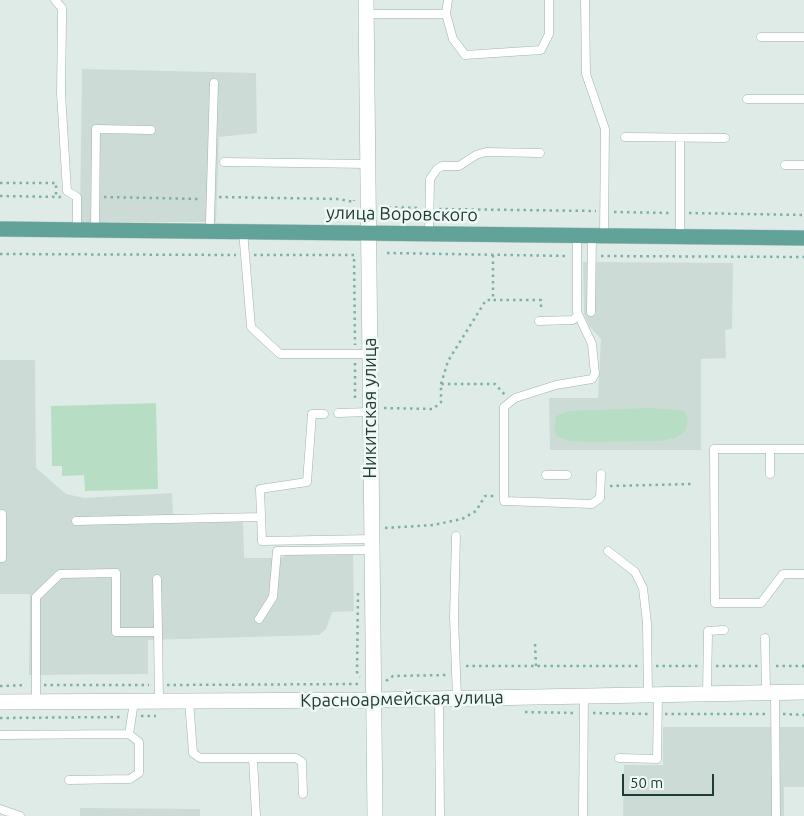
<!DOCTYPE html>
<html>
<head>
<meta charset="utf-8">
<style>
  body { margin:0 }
  #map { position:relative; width:804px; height:816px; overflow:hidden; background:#dfebe7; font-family:Ubuntu,sans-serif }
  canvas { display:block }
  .scale { position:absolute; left:622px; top:774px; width:92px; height:22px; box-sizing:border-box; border:2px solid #203c37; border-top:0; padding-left:6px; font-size:15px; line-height:18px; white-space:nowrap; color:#203c37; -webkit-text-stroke:4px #f0f8f5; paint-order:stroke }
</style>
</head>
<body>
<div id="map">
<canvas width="804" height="816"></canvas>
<div class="scale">50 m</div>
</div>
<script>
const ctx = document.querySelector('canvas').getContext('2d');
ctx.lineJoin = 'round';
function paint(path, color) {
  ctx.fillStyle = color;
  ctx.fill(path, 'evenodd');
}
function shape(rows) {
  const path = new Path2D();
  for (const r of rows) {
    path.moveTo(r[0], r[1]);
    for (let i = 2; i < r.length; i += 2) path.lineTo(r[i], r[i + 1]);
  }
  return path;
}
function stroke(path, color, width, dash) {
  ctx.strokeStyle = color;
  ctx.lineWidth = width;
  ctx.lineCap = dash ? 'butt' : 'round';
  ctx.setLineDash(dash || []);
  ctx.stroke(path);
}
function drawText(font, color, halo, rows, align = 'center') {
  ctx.font = font + ' Ubuntu,sans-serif';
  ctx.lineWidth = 5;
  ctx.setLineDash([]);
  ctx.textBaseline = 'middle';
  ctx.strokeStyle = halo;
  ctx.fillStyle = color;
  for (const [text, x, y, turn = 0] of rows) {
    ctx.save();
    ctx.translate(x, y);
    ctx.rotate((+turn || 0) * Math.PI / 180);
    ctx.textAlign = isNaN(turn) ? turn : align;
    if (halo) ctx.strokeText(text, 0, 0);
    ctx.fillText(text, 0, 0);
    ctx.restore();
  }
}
const built = shape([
  [82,69,256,73,257,133,219,137,216,222,80,222],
  [583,262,733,263,732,329,725,330,726,358,701,359,701,450,550,450,549,398,598,398,601,339,589,326,584,314],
  [0,360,35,360,36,468,66,494,84,498,172,493,173,514,243,514,244,558,281,558,288,554,353,553,354,611,332,612,326,629,319,635,148,640,148,674,29,675,30,594,0,594],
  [663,727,804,727,804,787,784,787,784,816,623,816,624,765,663,765],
  [80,808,200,809,200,816,80,816]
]);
const green = shape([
  [156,403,158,489,85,491,84,475,62,476,62,466,52,466,51,406],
  [647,408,683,410,688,417,686,430,676,438,659,441,589,442,570,441,556,436,554,427,556,416,568,411]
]);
const path = shape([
  [0,183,56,183,56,196],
  [0,196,61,197],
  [104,197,201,199],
  [219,197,339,199,354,202,354,200],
  [382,207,421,208],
  [439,209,596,211],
  [614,212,671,213],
  [689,213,804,215],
  [387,253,568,256],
  [0,254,236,255],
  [254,255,354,255,355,345],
  [493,255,493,300,541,300,541,311],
  [601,256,804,257],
  [355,363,355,402],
  [441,384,448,361,486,300,493,300],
  [384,408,433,409,441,402,441,384,495,384,505,395],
  [610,486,693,484],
  [385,528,433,525,462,519,476,511,485,496,496,496],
  [358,593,357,672,360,677],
  [535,644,536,666],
  [466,666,638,666],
  [656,666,698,666],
  [716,666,758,666],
  [776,666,804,666],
  [386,681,393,676,446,675],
  [44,685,149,685],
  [167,685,361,684],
  [0,686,26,685],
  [525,712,575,713],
  [593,713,650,714],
  [665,714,767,714],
  [783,714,804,715],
  [141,716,156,716],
  [0,718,123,717]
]);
const service = shape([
  [55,0,62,8,62,19,61,93,67,191,77,197,77,230],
  [448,0,446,14,453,39,465,55,541,50,549,34,549,0],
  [585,0,586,74,605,129,604,235],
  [366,14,446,14],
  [761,37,804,37],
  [747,99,804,99],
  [625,137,725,138],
  [224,162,368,164],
  [785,165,804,165],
  [210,222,214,83],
  [95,230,96,129,151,130],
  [243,231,251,327,280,354,370,354],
  [429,233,430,179,437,169,442,166,459,166,476,155,486,152,540,153],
  [577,235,577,312,592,344,595,374,592,379,556,385,515,398,504,407,504,501,592,504,600,498,601,474],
  [680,236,680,138],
  [591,312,592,235],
  [539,321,573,320,578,315],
  [338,413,370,412],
  [324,414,312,414,307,482,260,489,262,541,372,539],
  [770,449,770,474],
  [804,449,714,449,715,603,761,603,783,574,804,574],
  [546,475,567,475],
  [76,521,261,517],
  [456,536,454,617,457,698],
  [608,551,635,572,643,588,647,623,648,695],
  [0,558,2,558,2,514],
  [157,579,158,632],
  [259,619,273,597,277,551,372,550],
  [765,638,766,692],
  [775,692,776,816],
  [707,694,708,631,724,630],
  [439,699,440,816],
  [189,701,193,753,200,758,296,758,302,762,303,794],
  [36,702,36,597,60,574,116,573,116,632,158,632,159,701],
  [129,734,134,702],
  [0,735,129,734,139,742,139,773,130,779,69,780],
  [253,758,256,816],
  [619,758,657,759,658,695],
  [0,809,20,816],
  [583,816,584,696]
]);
const minor = shape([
  [366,0,375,816],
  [0,702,374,700,804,692]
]);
const primary = shape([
  [0,229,804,238]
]);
const streetNames = [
  ["улица Воровского",402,214,1],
  ["Никитская улица",370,408,-90],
  ["Красноармейская улица",402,699,-1]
];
paint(built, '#cddbd6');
paint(green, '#b7dec5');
stroke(service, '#a2b3af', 9);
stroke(minor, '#a2b3af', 16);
stroke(primary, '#c1c8c7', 16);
stroke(path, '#7eb0a6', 2.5, [2.5, 4]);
stroke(service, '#fff', 8);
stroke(minor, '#fff', 15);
stroke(primary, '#62a399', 15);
drawText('18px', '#203c37', '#f0f8f5', streetNames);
</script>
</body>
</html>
